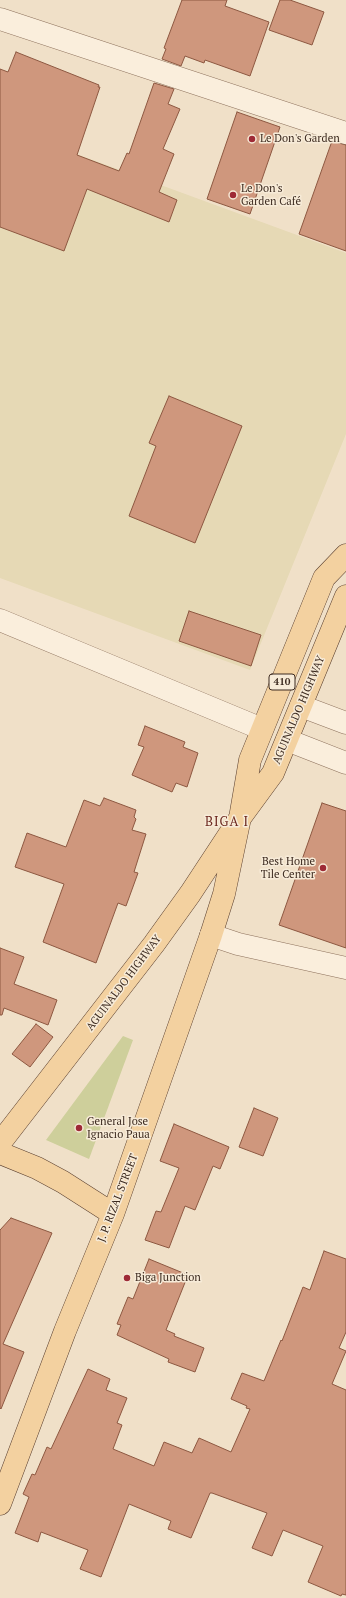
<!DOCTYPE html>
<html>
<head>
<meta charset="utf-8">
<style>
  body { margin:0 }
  canvas { display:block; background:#f0e0c8 }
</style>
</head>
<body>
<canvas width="346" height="1598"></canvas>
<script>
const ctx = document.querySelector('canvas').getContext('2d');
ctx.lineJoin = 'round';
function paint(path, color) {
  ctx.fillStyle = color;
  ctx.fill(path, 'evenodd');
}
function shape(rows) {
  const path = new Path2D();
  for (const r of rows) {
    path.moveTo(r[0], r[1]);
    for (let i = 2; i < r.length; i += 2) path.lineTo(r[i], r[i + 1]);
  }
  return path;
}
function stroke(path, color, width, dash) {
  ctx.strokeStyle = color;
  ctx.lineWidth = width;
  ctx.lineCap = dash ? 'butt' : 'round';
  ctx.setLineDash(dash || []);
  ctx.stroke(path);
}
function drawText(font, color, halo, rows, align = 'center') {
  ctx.font = font + ' "PT Serif",serif';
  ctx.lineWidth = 3;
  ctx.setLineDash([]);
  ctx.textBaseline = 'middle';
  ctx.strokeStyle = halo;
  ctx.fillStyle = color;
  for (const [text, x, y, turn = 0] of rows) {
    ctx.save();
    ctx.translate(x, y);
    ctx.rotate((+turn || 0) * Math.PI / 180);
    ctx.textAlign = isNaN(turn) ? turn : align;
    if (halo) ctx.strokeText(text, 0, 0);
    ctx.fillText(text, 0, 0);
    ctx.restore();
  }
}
const farmland = shape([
  [0,126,346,253,346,434,250,670,0,578]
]);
const green = shape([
  [123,1036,133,1040,89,1159,46,1140]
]);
const building = shape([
  [182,0,227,0,225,6,269,22,250,76,205,60,204,63,185,56,181,66,162,59,166,49,164,48,182,0],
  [280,0,290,0,324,12,312,45,269,30,280,0],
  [16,52,99,85,98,87,100,87,77,155,119,171,127,153,129,154,154,83,174,89,168,104,180,109,163,149,174,154,159,192,177,200,169,222,87,189,64,251,0,227,0,69,8,72,16,52],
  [237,112,280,127,250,214,207,199,237,112],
  [332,141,346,145,346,251,299,234,332,141],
  [169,396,242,426,195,543,129,516,156,446,149,443,169,396],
  [189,611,261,635,251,666,179,641,189,611],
  [145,726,185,742,183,747,198,753,187,787,176,783,172,792,132,775,144,747,138,745,145,726],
  [104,798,136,810,134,817,136,819,132,830,146,834,134,872,138,873,126,906,118,903,96,963,43,942,64,884,15,867,27,833,66,847,84,800,100,806,104,798],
  [322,803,346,811,346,948,279,925,322,803],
  [0,948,24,957,14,984,57,1000,48,1025,4,1008,2,1015,0,1015,0,948],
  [36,1024,53,1037,30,1067,12,1054,36,1024],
  [254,1108,278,1118,263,1156,239,1147,254,1108],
  [174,1124,229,1147,220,1169,213,1166,195,1210,185,1206,169,1248,145,1240,156,1211,161,1212,179,1168,160,1161,174,1124],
  [11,1218,52,1233,3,1344,24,1352,1,1409,0,1408,0,1230,11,1218],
  [324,1251,346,1259,346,1332,339,1348,346,1351,332,1384,346,1390,346,1595,342,1594,341,1596,308,1582,323,1546,283,1530,272,1556,252,1548,267,1513,212,1493,210,1493,191,1538,168,1529,171,1521,129,1504,101,1577,80,1569,88,1550,41,1532,38,1542,15,1533,29,1497,23,1494,32,1474,35,1475,47,1447,51,1449,88,1369,110,1379,106,1390,127,1398,117,1423,122,1425,113,1449,154,1466,164,1442,192,1453,199,1438,231,1452,250,1409,246,1408,247,1406,231,1399,242,1373,264,1381,281,1340,282,1341,303,1287,310,1290,324,1251],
  [149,1259,188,1275,166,1330,175,1334,174,1336,204,1348,195,1372,168,1362,169,1359,117,1335,121,1325,117,1324,128,1297,133,1299,149,1259]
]);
const minor = shape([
  [0,19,346,133],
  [0,620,262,729],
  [301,706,346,723],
  [287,740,346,763],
  [211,935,238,944,346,968]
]);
const major = shape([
  [0,1143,154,944,190,894,240,818,273,773,346,596],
  [0,1153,37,1168,63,1182,113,1214],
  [0,1504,65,1331,113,1214,211,935,224,894,240,818,250,760,324,578,346,555]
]);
const markers = [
  [252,139,4,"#9e2a36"],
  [233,195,4,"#9e2a36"],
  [323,868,4,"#9e2a36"],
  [79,1128,4,"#9e2a36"],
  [127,1278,4,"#9e2a36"]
];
const shields = [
  [282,682,26]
];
const shieldNames = [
  ["410",282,682]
];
const poiNames = [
  ["Le Don's Garden",260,139],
  ["Le Don's",241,189],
  ["Garden Café",241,202],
  ["Best Home",315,862,"right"],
  ["Tile Center",315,875,"right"],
  ["General Jose",87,1122],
  ["Ignacio Paua",87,1135],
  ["Biga Junction",135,1278]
];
const streetNames = [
  ["AGUINALDO HIGHWAY",299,710,-67],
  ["AGUINALDO HIGHWAY",124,983,-53],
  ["J. P. RIZAL STREET",118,1198,-69]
];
const quarterNames = [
  ["BIGA I",227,822]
];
paint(farmland, '#e6d9b5');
paint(green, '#cecf9b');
paint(building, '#cf977d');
stroke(building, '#8d5841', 1);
stroke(minor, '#8d715c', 23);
stroke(major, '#5b4030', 23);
stroke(minor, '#faeedc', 22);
stroke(major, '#f3d1a0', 22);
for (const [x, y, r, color] of markers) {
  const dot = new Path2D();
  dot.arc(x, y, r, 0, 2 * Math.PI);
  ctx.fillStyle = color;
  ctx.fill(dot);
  stroke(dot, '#f7ebd8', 1.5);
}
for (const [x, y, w] of shields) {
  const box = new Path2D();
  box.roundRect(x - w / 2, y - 8, w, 16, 3);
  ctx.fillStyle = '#f7ebd8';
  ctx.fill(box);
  stroke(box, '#3d2b20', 1);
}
drawText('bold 10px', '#3d2b20', null, shieldNames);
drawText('11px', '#3d2b20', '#f7ebd8', poiNames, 'left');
drawText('11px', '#3d2b20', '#f7ebd8', streetNames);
ctx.letterSpacing = '1px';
drawText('13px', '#6b271e', '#f7ebd8', quarterNames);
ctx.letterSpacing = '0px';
</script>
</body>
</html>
